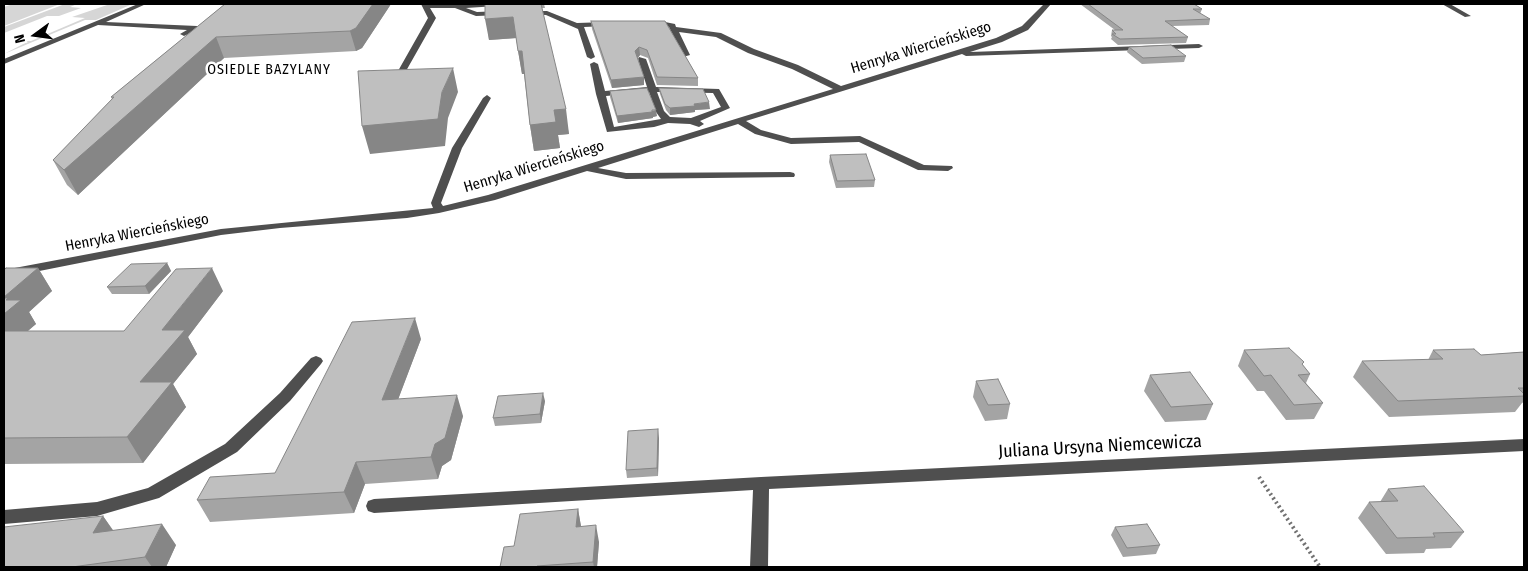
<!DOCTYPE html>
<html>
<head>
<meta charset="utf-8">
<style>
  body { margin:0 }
  #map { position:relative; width:1528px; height:571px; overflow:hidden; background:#fff; font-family:"Fira Sans Condensed",sans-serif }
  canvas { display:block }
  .frame { position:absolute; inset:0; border:5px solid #000; pointer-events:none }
  .north { position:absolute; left:10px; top:10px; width:50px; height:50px; -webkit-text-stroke:4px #fff; paint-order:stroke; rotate:256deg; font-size:14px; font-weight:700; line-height:20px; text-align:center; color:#000 }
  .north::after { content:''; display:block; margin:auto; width:18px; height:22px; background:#000; clip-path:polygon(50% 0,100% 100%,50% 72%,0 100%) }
</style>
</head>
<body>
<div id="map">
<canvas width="1528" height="571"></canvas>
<div class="frame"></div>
<div class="north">N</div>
</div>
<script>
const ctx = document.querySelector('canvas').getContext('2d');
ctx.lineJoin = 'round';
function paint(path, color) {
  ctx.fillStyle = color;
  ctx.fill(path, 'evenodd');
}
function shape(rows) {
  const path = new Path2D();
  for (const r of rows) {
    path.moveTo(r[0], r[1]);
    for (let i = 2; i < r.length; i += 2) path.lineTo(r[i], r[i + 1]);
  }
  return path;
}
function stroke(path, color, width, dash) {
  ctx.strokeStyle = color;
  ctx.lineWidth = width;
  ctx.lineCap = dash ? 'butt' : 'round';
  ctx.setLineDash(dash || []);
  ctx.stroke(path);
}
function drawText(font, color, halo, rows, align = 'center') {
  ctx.font = font + ' "Fira Sans Condensed",sans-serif';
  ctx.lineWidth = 5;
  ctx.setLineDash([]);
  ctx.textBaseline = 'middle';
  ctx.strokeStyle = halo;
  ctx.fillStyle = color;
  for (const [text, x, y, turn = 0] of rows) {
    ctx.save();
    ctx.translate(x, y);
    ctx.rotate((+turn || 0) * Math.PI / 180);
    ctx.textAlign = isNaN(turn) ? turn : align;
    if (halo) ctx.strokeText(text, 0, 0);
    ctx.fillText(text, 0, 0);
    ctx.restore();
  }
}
const green = shape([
  [13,4,60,4,4,26,4,7],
  [65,4,77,4,70,7,81,8,59,16,47,16,4,33,4,27],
  [110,4,130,5,96,20,85,20,4,54,27,42,14,41,31,41,85,18,72,17]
]);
const path = shape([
  [1259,477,1320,567]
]);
const minor = shape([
  [138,4,146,4,106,22,197,26,201,28,184,36,180,34,187,30,98,25,4,64,4,59,138,4],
  [421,4,500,4,497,6,466,8,477,12,502,11,505,13,502,15,476,16,455,8,430,8,436,18,406,71,399,73,398,71,428,18,421,4],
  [1044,4,1051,4,1028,30,1002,42,970,52,1199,44,1203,46,1199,48,966,56,962,54,746,121,761,130,791,138,860,136,924,165,952,166,953,168,948,171,918,170,859,142,791,144,755,134,738,124,598,168,626,173,790,172,794,173,795,175,794,177,626,179,587,171,495,200,439,213,407,218,280,228,221,235,4,278,4,270,221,229,433,208,431,203,452,148,483,98,487,95,491,98,462,148,441,203,443,206,488,195,833,89,792,69,748,53,716,37,679,32,690,55,683,57,669,27,650,26,646,24,647,22,665,22,675,24,676,27,721,33,754,49,798,65,841,86,996,38,1022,26,1044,4],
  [1442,4,1450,4,1471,16,1465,17,1442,4],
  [527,11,547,11,577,23,607,22,611,24,607,26,584,27,595,57,591,59,587,57,578,29,546,15,525,14,525,12,527,11],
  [639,57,646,59,656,87,719,89,730,108,700,121,704,124,699,127,690,124,668,123,654,127,607,132,596,94,590,64,594,62,598,64,605,91,647,87,638,59,639,57],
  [649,92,656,112,661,119,614,127,606,96,649,92],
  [657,92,713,93,721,107,691,118,670,117,664,111,657,92],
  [316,356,321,358,323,361,321,364,290,401,237,452,159,498,97,516,4,524,4,510,97,502,148,488,225,444,280,393,311,358,316,356],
  [1524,439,1524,451,769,489,768,567,750,567,753,490,374,513,368,511,366,506,368,501,374,499,761,477,1524,439]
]);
const wall = shape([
  [225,4,391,4,362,48,356,51,224,58,78,195,67,185,53,160,112,99,111,97],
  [485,4,544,4,545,8,542,8,569,134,558,135,560,148,534,151,530,125,524,74,522,74,516,38,489,40],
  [1080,4,1194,4,1202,9,1200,14,1210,19,1209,25,1172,26,1188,37,1186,43,1118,45,1111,39,1112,37,1111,36,1112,30,1115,30],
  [591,21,665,21,698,78,698,86,657,85,648,58,640,55,638,58,644,85,612,88,592,29],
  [1129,47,1186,56,1184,62,1142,64,1127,52],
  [659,88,710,109,695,110,695,112,670,115,666,110,660,94],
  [610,91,657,116,653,117,653,118,618,123,610,97],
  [830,155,875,180,874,187,836,188,829,162],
  [167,263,171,271,149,294,112,294,107,287],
  [38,268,52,291,29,312,36,324,27,331,124,331,223,291,188,337,197,354,173,384,186,407,143,463,4,464,4,270],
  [421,339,398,399,463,416,451,460,442,466,438,479,365,484,354,513,210,522,197,500,275,473],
  [1244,350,1304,362,1302,365,1310,374,1306,383,1323,403,1314,419,1286,420,1264,391,1257,391,1238,366],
  [1433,350,1481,355,1524,352,1524,402,1522,403,1515,412,1389,417,1353,377,1362,361,1428,360],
  [1150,375,1213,404,1206,420,1165,422,1144,391],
  [976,381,1010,404,1007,419,985,421,973,397],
  [545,401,541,423,495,426,493,418],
  [659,438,658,476,627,478,626,470],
  [1388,489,1464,532,1451,548,1426,549,1424,553,1386,554,1358,518,1369,502,1380,502],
  [578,509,581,527,599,542,597,567,500,567,514,546],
  [103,516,113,530,176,545,166,567,4,567],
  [1115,527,1160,545,1156,554,1123,557,1111,535]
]);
const shadedWall = shape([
  [373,4,391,4,362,48,356,51,350,31],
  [513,17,517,38,489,40,485,19],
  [216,37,224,58,78,195,64,170],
  [639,47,640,55,636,60,635,51],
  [518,51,522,51,526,74,522,74],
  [453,68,458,92,448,118,445,146,370,154,362,126,442,92],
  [644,77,644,85,612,88,611,80],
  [709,102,710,109,695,110,695,112,670,115,670,108,694,104],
  [566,109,569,134,558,135,560,148,534,151,530,125,554,110],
  [656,110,657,116,653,117,653,118,618,123,617,116],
  [167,263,171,271,149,294,145,286],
  [38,268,52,291,29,312,36,324,4,352,4,297],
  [212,268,223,291,188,337,197,354,173,384,186,407,143,463,127,437,140,382,162,330],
  [415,318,421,339,390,421,382,400],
  [543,393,545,401,541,423,540,414],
  [457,395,463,416,451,460,442,466,438,479,431,457,435,444],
  [658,429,659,438,658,476,657,468],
  [356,462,365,484,354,513,344,492],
  [578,509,581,526,579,544,576,527],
  [103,516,118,538,93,533],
  [162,524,176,545,166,567,152,567,145,557],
  [596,525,599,542,597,567,594,567,593,562]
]);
const building = shape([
  [225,4,373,4,356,28,350,31,216,37,64,170,53,160,114,97,111,97,225,4],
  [485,4,541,4,566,109,554,110,556,122,530,125,522,51,518,51,513,17,485,19,485,4],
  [1088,4,1194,4,1202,9,1193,9,1210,19,1165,21,1188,37,1120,39,1112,34,1116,34,1112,30,1123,30,1088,4],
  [591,21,665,21,698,78,657,77,647,50,639,47,635,51,644,77,611,80,591,21],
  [1171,45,1186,56,1143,58,1129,47,1171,45],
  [453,68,442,92,438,119,362,126,358,71,453,68],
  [647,88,656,110,652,110,652,112,617,116,610,91,647,88],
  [659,88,703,89,709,102,694,104,695,106,670,108,665,104,659,88],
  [866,154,875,180,837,181,830,155,866,154],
  [167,263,145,286,107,287,131,264,167,263],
  [6,268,38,268,4,297,4,270,6,268],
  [212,268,162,330,185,330,140,382,172,382,127,437,4,438,4,331,124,331,176,269,212,268],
  [4,298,8,298,6,300,21,300,4,314,4,298],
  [415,318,382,400,457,395,445,438,435,444,431,457,356,462,344,492,197,500,210,477,275,473,352,322,415,318],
  [1289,348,1304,362,1302,364,1310,374,1298,375,1323,403,1294,405,1271,375,1264,376,1244,350,1289,348],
  [1474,349,1481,355,1524,352,1524,388,1518,388,1524,394,1524,396,1398,401,1362,361,1443,359,1433,350,1474,349],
  [1190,372,1213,404,1171,407,1150,375,1190,372],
  [998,379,1010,404,988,405,976,381,998,379],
  [543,393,540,414,493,418,498,396,543,393],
  [658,429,657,468,626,470,628,431,658,429],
  [1424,486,1464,532,1433,533,1435,537,1397,538,1369,502,1398,501,1388,489,1424,486],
  [578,509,576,527,596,525,593,562,537,566,537,567,500,567,504,547,514,546,520,514,578,509],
  [103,516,93,533,162,524,145,557,72,567,4,567,4,527,103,516],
  [1147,524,1160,545,1127,548,1115,527,1147,524]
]);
const farNeighbourhoodnames = [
  ["OSIEDLE BAZYLANY",269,70]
];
const streetNames = [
  ["Henryka Wiercieńskiego",921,48,-17],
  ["Henryka Wiercieńskiego",534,167,-17],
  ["Henryka Wiercieńskiego",137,233,-11]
];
const nearStreetnames = [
  ["Juliana Ursyna Niemcewicza",1100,447,-3]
];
paint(green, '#d6d6d6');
stroke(path, '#717171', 4, [2, 3]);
paint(minor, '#4f4f4f');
paint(wall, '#a4a4a4');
paint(shadedWall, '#868686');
paint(building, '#bfbfbf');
stroke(building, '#868686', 1);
ctx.letterSpacing = '1px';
drawText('14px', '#000', '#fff', farNeighbourhoodnames);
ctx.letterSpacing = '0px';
drawText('15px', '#000', '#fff', streetNames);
drawText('18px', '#000', '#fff', nearStreetnames);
</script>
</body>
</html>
